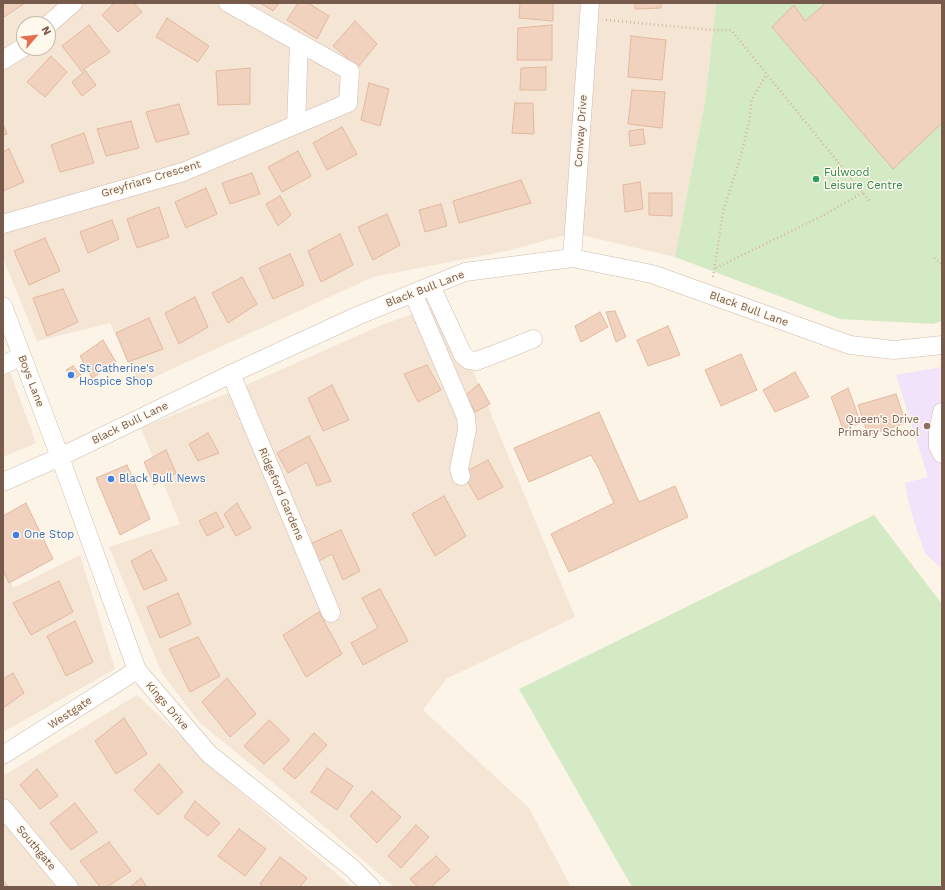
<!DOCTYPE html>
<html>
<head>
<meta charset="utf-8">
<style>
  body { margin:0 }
  #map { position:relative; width:945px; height:890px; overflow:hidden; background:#fcf4e7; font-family:"Work Sans",sans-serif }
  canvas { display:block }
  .frame { position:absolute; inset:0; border:4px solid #765a4b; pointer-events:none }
  .north { position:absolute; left:16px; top:16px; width:40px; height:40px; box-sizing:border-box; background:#fff8ed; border:1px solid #c8b9ac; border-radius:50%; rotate:62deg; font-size:11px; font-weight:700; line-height:16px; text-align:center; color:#765a4b }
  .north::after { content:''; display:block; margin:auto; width:14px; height:18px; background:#e46e4e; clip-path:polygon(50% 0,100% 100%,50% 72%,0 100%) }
</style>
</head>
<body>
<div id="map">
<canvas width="945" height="890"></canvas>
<div class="frame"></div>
<div class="north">N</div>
</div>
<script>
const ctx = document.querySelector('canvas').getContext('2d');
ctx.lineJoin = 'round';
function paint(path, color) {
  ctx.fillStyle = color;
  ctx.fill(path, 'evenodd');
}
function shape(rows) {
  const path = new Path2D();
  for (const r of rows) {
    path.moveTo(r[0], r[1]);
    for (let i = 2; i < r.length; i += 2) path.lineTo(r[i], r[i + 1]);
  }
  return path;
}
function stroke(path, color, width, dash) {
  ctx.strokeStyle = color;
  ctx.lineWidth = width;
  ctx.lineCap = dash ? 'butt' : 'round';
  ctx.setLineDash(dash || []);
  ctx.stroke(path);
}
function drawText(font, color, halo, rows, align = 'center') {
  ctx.font = font + ' "Work Sans",sans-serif';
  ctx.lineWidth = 3;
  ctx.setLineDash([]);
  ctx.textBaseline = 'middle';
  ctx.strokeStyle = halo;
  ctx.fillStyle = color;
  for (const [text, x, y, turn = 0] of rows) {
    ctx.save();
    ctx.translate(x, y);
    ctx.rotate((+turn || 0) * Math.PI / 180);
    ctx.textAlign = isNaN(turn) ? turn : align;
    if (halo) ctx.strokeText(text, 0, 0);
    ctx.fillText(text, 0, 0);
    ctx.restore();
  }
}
const residential = shape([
  [3,3,716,3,705,101,675,257,573,233,511,250,373,277,139,384,110,323,37,341,3,258],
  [24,24,48,24,48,48,24,48],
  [445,303,575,617,446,679,423,710,529,808,571,887,394,887,282,790,199,722,162,673,109,547,180,524,141,428,226,394,384,324],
  [3,353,36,443,3,457],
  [80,555,115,669,3,732,3,562,13,588],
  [137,695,237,789,352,887,3,887,3,776]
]);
const education = shape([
  [942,367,942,569,925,553,916,528,908,500,905,483,928,477,896,375]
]);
const green = shape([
  [716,3,942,3,942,321,933,324,840,319,675,257,705,101],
  [874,515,942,604,942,887,632,887,519,689]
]);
const building = shape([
  [3,3,25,3,4,17,3,16,3,3],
  [114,3,134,3,142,12,118,32,102,15,114,3],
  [260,3,279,3,273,11,260,3],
  [298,3,308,3,329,16,317,39,287,20,298,3],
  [520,3,553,3,553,21,519,18,520,3],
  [635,3,661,3,661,8,635,9,635,3],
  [826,3,942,3,942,123,893,169,772,27,794,5,805,21,826,3],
  [167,18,209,46,198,62,156,37,167,18],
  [355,21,377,44,358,67,333,46,355,21],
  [89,25,110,52,84,69,96,85,82,96,72,82,83,73,62,46,89,25],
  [552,25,552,60,517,60,518,28,552,25],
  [631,36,666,40,662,80,628,77,631,36],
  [51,56,67,72,45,97,27,82,51,56],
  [546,67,546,90,520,90,521,68,546,67],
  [250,68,250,104,218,105,216,71,250,68],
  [369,83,389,89,380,126,361,120,369,83],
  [632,90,665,92,662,128,628,124,632,90],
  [515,103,533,103,534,134,512,133,515,103],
  [179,104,189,134,156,142,146,112,179,104],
  [131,121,139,148,106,156,97,129,131,121],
  [3,124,7,134,3,135,3,124],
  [342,127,357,154,327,170,313,143,342,127],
  [643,129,645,144,630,146,629,131,643,129],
  [84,133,94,163,60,172,51,145,84,133],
  [9,149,24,182,3,191,3,152,9,149],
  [298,151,311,176,282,192,268,167,298,151],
  [252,173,260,194,230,204,222,183,252,173],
  [521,180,531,203,459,223,453,201,521,180],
  [640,182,643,209,625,212,623,185,640,182],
  [206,188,217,214,186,228,175,202,206,188],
  [649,193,672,193,672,216,649,215,649,193],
  [280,196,291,215,278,226,266,204,280,196],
  [441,204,447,226,425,232,419,210,441,204],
  [159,207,169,237,137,248,127,219,159,207],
  [387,214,400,245,373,260,358,227,387,214],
  [112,220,119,239,88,253,80,232,112,220],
  [340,234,353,265,321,282,308,251,340,234],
  [45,238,60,271,29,285,14,251,45,238],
  [290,254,304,285,273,299,259,268,290,254],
  [242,277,257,304,228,323,212,293,242,277],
  [63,289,78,322,47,336,33,298,63,289],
  [195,297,208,327,179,344,165,313,195,297],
  [615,311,626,337,616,342,606,312,615,311],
  [600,312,608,327,581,342,575,326,600,312],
  [149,318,163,349,128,362,116,333,149,318],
  [668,326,680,355,648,366,637,340,668,326],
  [103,340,116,362,92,378,80,356,103,340],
  [741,354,757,390,721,406,705,370,741,354],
  [427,365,441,390,418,402,404,374,427,365],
  [73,366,81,375,73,379,66,370,73,366],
  [795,372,809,397,775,412,763,390,795,372],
  [479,384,490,404,475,412,466,395,479,384],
  [332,385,349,420,323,431,308,398,332,385],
  [848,388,861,423,843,429,831,397,848,388],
  [896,394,906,423,868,435,858,405,896,394],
  [599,412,639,502,675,486,688,517,569,572,551,534,614,503,599,469,591,455,529,482,514,448,599,412],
  [208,433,219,453,198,461,189,444,208,433],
  [309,436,331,481,317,486,307,462,288,473,277,453,309,436],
  [166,450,176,473,154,485,144,462,166,450],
  [488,460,503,487,478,500,463,473,488,460],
  [127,465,150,519,120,535,96,478,127,465],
  [444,496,466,536,435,556,412,514,444,496],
  [26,503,53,559,9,583,3,570,3,516,26,503],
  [237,503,251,528,236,536,224,514,237,503],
  [216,512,224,527,207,536,199,521,216,512],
  [341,530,360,571,343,580,332,554,317,562,310,544,341,530],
  [151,550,167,580,144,590,131,561,151,550],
  [59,581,73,612,31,635,13,603,59,581],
  [380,589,408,641,363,665,351,643,378,628,362,598,380,589],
  [178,593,191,624,160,638,147,607,178,593],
  [319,612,342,654,306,677,283,635,319,612],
  [75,621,93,662,66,676,47,636,75,621],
  [198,637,220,676,190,692,169,649,198,637],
  [13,673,24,693,3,708,3,679,13,673],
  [227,678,256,714,230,737,202,702,227,678],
  [124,718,147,754,116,774,95,741,124,718],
  [269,720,290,740,264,764,244,746,269,720],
  [314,733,327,745,295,779,283,769,314,733],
  [159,764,183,792,158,815,134,790,159,764],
  [327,768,353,786,337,810,311,792,327,768],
  [37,769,58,796,40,809,20,785,37,769],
  [372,791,401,817,377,843,350,816,372,791],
  [195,801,220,823,208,836,184,817,195,801],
  [75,803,97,832,71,850,50,823,75,803],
  [416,825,429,837,401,868,388,856,416,825],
  [239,829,266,849,245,876,218,856,239,829],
  [109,842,131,871,107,887,100,887,80,861,109,842],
  [436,856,450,870,431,887,418,887,410,879,436,856],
  [280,857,307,878,300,887,263,887,260,884,280,857],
  [141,878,147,887,130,887,141,878],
  [3,880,8,887,3,887,3,880]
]);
const path = shape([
  [606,20,713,30,731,30,871,203],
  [934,258,942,264],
  [716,268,824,215,864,192],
  [713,277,723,212,741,155,749,123,752,99,767,74]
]);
const minor = shape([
  [48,25,73,3],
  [3,60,24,47],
  [296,125,299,43],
  [3,224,183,172,348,103,350,71,228,3],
  [572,258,590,3],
  [431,286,463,355,469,360,476,361,490,356,533,339],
  [413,293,466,417,467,430,459,469,461,476],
  [3,306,60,457,137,670,209,754,352,868,371,887],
  [3,365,22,356],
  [231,374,331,613],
  [942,412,938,433,938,446,942,454],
  [3,482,60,457,231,374,357,316,465,272,572,258,652,274,850,345,894,350,942,345],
  [3,755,137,670],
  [3,808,69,887]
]);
const markers = [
  [816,179,4,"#2e9e5b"],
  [71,375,4,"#3f7fe0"],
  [927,426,4,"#8d6e63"],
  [111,479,4,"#3f7fe0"],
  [16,535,4,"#3f7fe0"]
];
const streetNames = [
  ["Conway Drive",581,131,-86],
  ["Greyfriars Crescent",151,179,-17],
  ["Black Bull Lane",425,289,-21],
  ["Black Bull Lane",749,309,20],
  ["Boys Lane",31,381,69],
  ["Black Bull Lane",130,423,-26],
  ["Ridgeford Gardens",281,494,67],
  ["Kings Drive",167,706,49],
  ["Westgate",70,713,-33],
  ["Southgate",36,848,50]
];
const leisureNames = [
  ["Fulwood",824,173],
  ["Leisure Centre",824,186]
];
const shopNames = [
  ["St Catherine's",79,369],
  ["Hospice Shop",79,382],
  ["Black Bull News",119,479],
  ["One Stop",24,535]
];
const educationNames = [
  ["Queen's Drive",919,420],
  ["Primary School",919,433]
];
paint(residential, '#f4e5d5');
paint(education, '#f1e3f9');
paint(green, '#d4eac5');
paint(building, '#f1d2bf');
stroke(building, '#e3b99f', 1);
stroke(minor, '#cebbad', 19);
stroke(path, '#d6b6a2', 2.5, [1, 3]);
stroke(minor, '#fff', 18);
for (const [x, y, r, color] of markers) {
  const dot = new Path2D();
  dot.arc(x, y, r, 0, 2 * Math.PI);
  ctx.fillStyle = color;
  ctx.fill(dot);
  stroke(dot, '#fff8ed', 1.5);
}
drawText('11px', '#765a4b', '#fff8ed', streetNames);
drawText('11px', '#27864d', '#fff8ed', leisureNames, 'left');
drawText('11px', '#366cbe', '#fff8ed', shopNames, 'left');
drawText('11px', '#785e54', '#fff8ed', educationNames, 'right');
</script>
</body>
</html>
